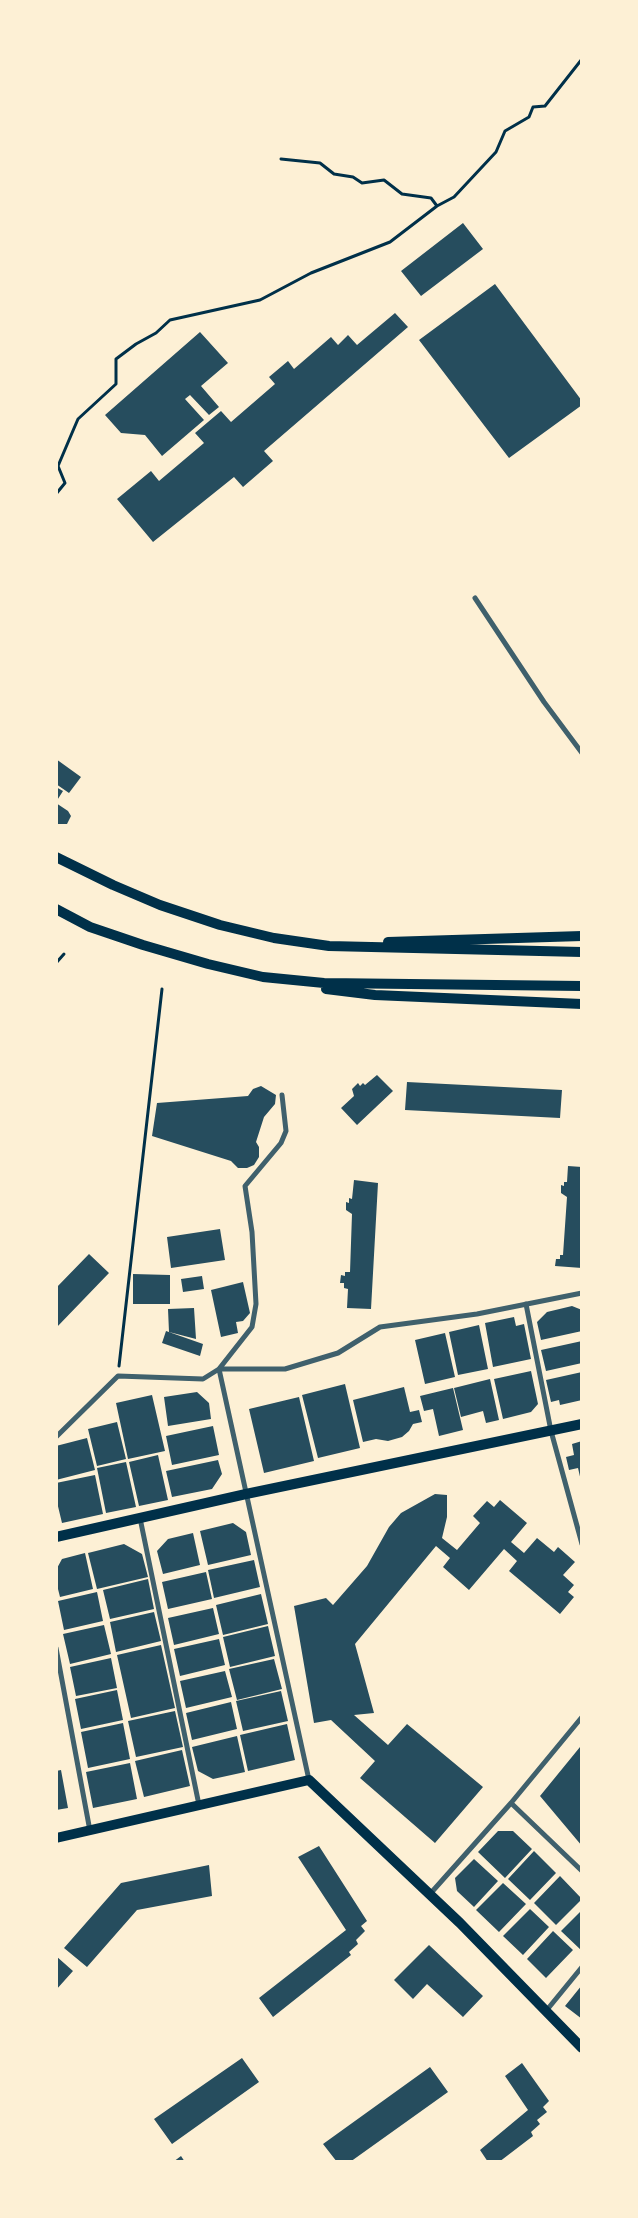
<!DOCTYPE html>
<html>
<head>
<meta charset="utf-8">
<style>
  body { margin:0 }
  #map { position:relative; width:638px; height:2218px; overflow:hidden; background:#fdf0d5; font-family:"Fira Sans Condensed",sans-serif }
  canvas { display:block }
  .frame { position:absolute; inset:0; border:58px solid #fdf0d5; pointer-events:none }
</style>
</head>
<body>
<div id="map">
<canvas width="638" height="2218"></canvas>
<div class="frame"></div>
</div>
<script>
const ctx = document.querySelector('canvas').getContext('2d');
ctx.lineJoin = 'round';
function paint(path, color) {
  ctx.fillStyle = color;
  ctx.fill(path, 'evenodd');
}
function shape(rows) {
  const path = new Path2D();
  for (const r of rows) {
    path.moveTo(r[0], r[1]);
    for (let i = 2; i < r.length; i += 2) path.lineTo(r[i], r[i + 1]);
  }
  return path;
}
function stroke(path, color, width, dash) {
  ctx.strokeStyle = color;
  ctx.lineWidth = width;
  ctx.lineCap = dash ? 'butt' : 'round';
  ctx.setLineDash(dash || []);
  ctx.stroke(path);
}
const building = shape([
  [463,223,483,249,421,296,401,271],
  [495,284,582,401,582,405,509,458,419,340],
  [395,313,408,327,264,451,273,461,243,487,234,477,153,542,117,499,151,471,159,481,204,443,195,433,221,411,231,422,275,384,269,377,288,361,294,369,331,337,338,345,348,335,357,345],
  [200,332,228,363,201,386,219,407,209,415,190,395,185,399,204,420,162,456,145,435,121,433,105,415],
  [56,759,81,777,69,793,56,784],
  [56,787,63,791,56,802],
  [56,803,68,811,71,816,67,824,56,824],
  [377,1075,393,1091,357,1125,341,1108,354,1096,352,1089,358,1083,360,1086,363,1083,365,1085],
  [407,1082,562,1090,560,1118,405,1110],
  [261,1086,276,1095,275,1104,264,1117,256,1142,259,1147,259,1157,254,1165,247,1168,238,1168,231,1161,152,1136,157,1103,248,1096,253,1089],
  [568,1166,582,1167,582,1268,555,1266,556,1259,560,1259,560,1255,563,1255,567,1197,561,1193,561,1185,564,1186,564,1182,567,1182],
  [354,1180,378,1183,371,1309,347,1308,348,1289,344,1288,344,1283,340,1283,341,1275,345,1276,345,1272,350,1272,352,1214,346,1210,346,1202,349,1203,349,1198,352,1199],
  [220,1229,225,1260,171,1268,167,1237],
  [89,1254,109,1273,56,1328,56,1288],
  [133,1274,170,1275,170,1304,133,1304],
  [202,1276,204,1289,183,1292,181,1279],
  [243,1282,250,1313,243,1321,236,1322,238,1333,221,1337,211,1290],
  [572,1306,582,1310,582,1331,541,1340,537,1322,547,1312],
  [194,1308,196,1339,169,1332,168,1309],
  [514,1317,516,1326,524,1324,531,1359,493,1367,485,1323],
  [479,1325,488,1369,458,1375,449,1332],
  [166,1331,203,1344,200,1356,162,1343],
  [445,1333,455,1377,425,1384,415,1340],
  [582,1341,582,1363,546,1371,541,1350],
  [531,1371,538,1404,531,1412,503,1419,494,1379],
  [582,1372,582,1400,560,1405,559,1400,551,1402,546,1380],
  [490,1379,499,1420,486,1423,483,1411,461,1417,454,1388],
  [345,1384,360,1448,318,1458,302,1395],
  [404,1387,410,1412,419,1410,422,1422,413,1424,409,1431,402,1437,388,1441,376,1439,363,1442,353,1400],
  [453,1388,463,1430,439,1436,433,1409,424,1411,420,1396],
  [197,1392,209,1403,211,1419,168,1426,164,1397],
  [152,1395,165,1451,128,1459,116,1403],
  [299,1397,314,1461,264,1473,249,1409],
  [117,1422,126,1459,97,1466,88,1429],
  [213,1426,219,1455,172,1465,166,1436],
  [87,1438,95,1470,56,1480,56,1446],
  [582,1441,582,1481,581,1481,578,1468,569,1470,566,1457,574,1455,572,1444],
  [158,1455,168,1500,139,1506,129,1462],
  [218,1460,222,1474,212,1489,172,1497,166,1471],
  [126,1462,136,1507,106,1513,97,1468],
  [95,1475,103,1514,62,1523,56,1498,56,1483],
  [435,1494,447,1495,447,1517,442,1538,457,1550,480,1523,473,1516,487,1501,494,1507,500,1500,527,1523,511,1542,524,1553,537,1538,554,1552,558,1547,575,1562,563,1575,574,1585,568,1592,574,1597,560,1614,509,1571,517,1561,504,1549,469,1590,443,1567,450,1558,436,1546,355,1644,374,1713,354,1715,388,1745,407,1724,483,1787,435,1843,360,1778,375,1761,331,1720,314,1723,294,1606,326,1598,333,1605,367,1566,389,1527,401,1513],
  [233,1523,246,1532,251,1555,208,1565,200,1531],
  [193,1533,200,1565,163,1574,157,1551,168,1539],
  [124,1544,142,1554,148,1577,97,1589,88,1553],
  [85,1553,93,1589,60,1597,56,1581,56,1570,62,1559],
  [254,1560,260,1587,214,1598,208,1570],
  [206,1572,212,1599,168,1609,162,1582],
  [148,1579,154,1609,110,1619,103,1590],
  [97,1592,103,1621,64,1630,58,1601],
  [261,1594,268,1624,223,1635,216,1605],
  [213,1608,219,1634,174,1645,168,1618],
  [154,1612,161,1641,116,1652,110,1622],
  [104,1625,111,1654,70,1664,63,1634],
  [268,1626,275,1656,230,1667,223,1637],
  [219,1639,225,1665,180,1676,174,1649],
  [161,1645,175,1708,131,1718,117,1655],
  [111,1658,117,1688,76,1696,70,1667],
  [274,1659,282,1689,237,1700,229,1669],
  [225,1671,232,1697,186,1708,180,1681],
  [117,1690,123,1720,81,1729,75,1699],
  [281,1691,288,1721,243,1731,236,1701],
  [231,1702,237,1729,192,1740,186,1713],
  [175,1711,183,1747,136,1757,128,1721],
  [123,1723,130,1759,88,1768,81,1732],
  [287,1724,295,1760,248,1771,240,1735],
  [237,1736,245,1772,213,1779,198,1771,192,1747],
  [580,1747,582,1748,582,1846,540,1796],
  [182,1750,190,1786,144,1797,135,1761],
  [130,1763,137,1799,93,1808,86,1772],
  [61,1770,68,1808,56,1810,56,1771],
  [498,1831,513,1831,532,1849,505,1878,478,1852],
  [319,1846,367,1921,361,1926,365,1931,356,1940,358,1944,349,1952,351,1955,273,2017,259,1998,346,1930,298,1857],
  [534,1851,556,1873,530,1900,508,1879],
  [474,1859,498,1881,474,1907,457,1891,455,1878],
  [209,1865,212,1896,137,1910,87,1967,64,1948,121,1883],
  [560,1876,582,1899,556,1925,534,1903],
  [503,1883,526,1904,499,1932,476,1910],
  [530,1909,549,1927,523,1955,503,1936],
  [582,1910,582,1951,561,1931],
  [553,1931,573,1950,546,1978,527,1959],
  [429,1945,483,1996,463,2017,427,1984,413,1999,394,1980],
  [56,1956,73,1971,56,1990],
  [582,1985,582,2019,565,2006],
  [242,2058,259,2082,172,2144,154,2119],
  [522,2063,549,2101,543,2107,547,2112,537,2120,540,2124,531,2132,533,2136,499,2162,488,2162,480,2150,528,2110,505,2076],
  [430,2067,448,2092,350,2162,337,2162,323,2144],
  [181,2156,185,2162,173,2162]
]);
const path = shape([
  [281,159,320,163,334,174,353,177,362,183,384,180,402,194,431,198,437,206],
  [56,494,65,483,58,466,72,433,78,419,116,384,116,359,136,344,156,333,170,320,260,300,311,273,390,242,437,206,454,197,496,152,505,131,529,117,533,107,545,106,582,59],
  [56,963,64,954],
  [119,1366,162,989]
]);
const minor = shape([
  [475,598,544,702,582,753],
  [526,1304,551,1431,582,1544],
  [219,1369,309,1780],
  [219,1369,252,1327,256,1304,252,1232,245,1186,281,1143,286,1131,282,1095],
  [56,1437,118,1376,203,1379,219,1369,285,1369,338,1353,380,1327,477,1314,582,1293],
  [140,1518,199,1805],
  [56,1648,90,1831],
  [511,1803,582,1871],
  [430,1894,511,1803,582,1717],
  [546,2011,582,1967]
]);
const secondary = shape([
  [56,857,113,885,160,905,220,925,274,938,329,946,582,952],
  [56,909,90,927,143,945,208,964,263,977,324,983,582,986],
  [388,942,582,936],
  [326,989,375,995,582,1004],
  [56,1537,246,1494,582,1424],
  [56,1838,309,1780,460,1923,582,2048]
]);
paint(building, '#264d5e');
stroke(path, '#003049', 3);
stroke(minor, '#3f606c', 5);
stroke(secondary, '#003049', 10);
</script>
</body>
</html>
